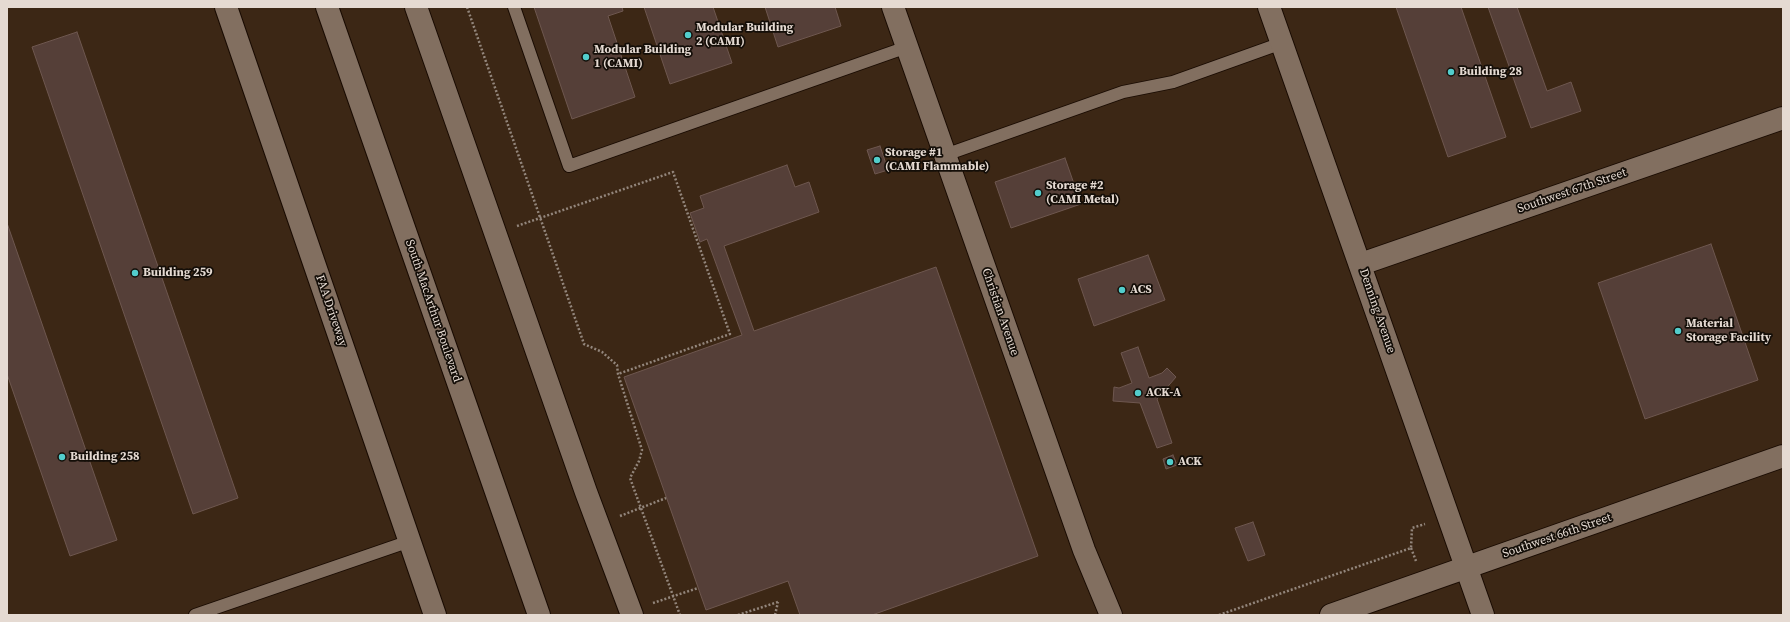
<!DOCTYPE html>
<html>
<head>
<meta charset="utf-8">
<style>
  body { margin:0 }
  #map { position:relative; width:1790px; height:622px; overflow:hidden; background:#322215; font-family:"Source Serif 4",serif }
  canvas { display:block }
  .frame { position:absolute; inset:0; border:8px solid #e5dad2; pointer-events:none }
</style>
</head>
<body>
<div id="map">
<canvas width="1790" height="622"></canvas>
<div class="frame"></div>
</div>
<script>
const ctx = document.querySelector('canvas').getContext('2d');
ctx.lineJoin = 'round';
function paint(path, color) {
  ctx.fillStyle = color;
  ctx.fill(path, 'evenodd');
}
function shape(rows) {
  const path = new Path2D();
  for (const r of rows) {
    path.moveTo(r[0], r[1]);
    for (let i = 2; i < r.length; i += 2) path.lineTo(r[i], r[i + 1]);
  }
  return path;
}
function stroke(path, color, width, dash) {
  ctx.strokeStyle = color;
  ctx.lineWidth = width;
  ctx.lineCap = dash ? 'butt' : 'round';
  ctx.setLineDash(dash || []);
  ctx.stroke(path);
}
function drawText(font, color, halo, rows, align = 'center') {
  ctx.font = font + ' "Source Serif 4",serif';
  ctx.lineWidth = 3.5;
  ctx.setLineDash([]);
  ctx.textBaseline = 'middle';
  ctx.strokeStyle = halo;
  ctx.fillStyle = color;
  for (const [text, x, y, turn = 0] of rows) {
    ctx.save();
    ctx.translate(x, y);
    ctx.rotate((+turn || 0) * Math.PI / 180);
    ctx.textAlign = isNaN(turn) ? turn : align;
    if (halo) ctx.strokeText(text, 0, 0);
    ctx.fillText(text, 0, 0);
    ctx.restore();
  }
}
const built = shape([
  [7,7,1783,7,1783,615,7,615]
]);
const building = shape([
  [534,7,622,7,623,11,608,16,635,97,572,119,534,7],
  [644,7,713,7,732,63,670,84,644,7],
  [765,7,835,7,841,26,778,47,765,7],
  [1396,7,1461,7,1506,137,1448,157,1396,7],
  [1488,7,1517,7,1547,91,1571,82,1581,111,1531,128,1488,7],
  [77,32,238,498,193,514,32,47,77,32],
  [880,146,888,170,875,174,867,150,880,146],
  [1065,158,1081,204,1011,228,995,182,1065,158],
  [787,165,795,187,809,182,819,212,724,246,754,331,936,267,1038,556,872,615,800,615,788,581,706,610,624,377,742,335,707,239,700,242,690,213,704,208,700,196,787,165],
  [7,223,117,540,70,556,7,374,7,223],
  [1711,244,1758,380,1645,419,1598,283,1711,244],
  [1148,255,1165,300,1094,326,1078,279,1148,255],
  [1138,347,1149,378,1162,373,1167,368,1176,377,1157,399,1172,443,1157,448,1140,403,1113,401,1114,387,1119,388,1132,383,1121,353,1138,347],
  [1173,455,1177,465,1166,469,1163,459,1173,455],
  [1253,522,1265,555,1248,561,1235,528,1253,522]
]);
const path = shape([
  [467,7,584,344,602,352,617,365,618,374,642,450,639,461,630,478,680,615],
  [517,226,673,172,730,334,618,374],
  [620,516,666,498],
  [1411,548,1416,561],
  [653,603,698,588],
  [738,615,778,602],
  [775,615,778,602],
  [1219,615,1411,548,1412,528,1425,524]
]);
const lane = shape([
  [514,7,569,166,907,47],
  [945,155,1123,92,1173,82,1282,43],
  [195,615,410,541]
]);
const street = shape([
  [226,7,435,615],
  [327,7,539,615],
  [416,7,586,492,632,615],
  [893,7,1084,550,1111,615],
  [1269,7,1483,615],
  [1361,264,1783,118],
  [1331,615,1783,456]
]);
const markers = [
  [688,35,4,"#52cdcc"],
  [586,57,4,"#52cdcc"],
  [1451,72,4,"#52cdcc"],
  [877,160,4,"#52cdcc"],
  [1038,193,4,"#52cdcc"],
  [135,273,4,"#52cdcc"],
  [1122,290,4,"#52cdcc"],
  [1678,331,4,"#52cdcc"],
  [1138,393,4,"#52cdcc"],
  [62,457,4,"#52cdcc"],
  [1170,462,4,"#52cdcc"]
];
const poiNames = [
  ["Modular Building",696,28],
  ["2 (CAMI)",696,42],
  ["Modular Building",594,50],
  ["1 (CAMI)",594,64],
  ["Building 28",1459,72],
  ["Storage #1",885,153],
  ["(CAMI Flammable)",885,167],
  ["Storage #2",1046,186],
  ["(CAMI Metal)",1046,200],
  ["Building 259",143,273],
  ["ACS",1130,290],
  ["Material",1686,324],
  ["Storage Facility",1686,338],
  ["ACK-A",1146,393],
  ["Building 258",70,457],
  ["ACK",1178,462]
];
const streetNames = [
  ["Southwest 67th Street",1572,191,-19],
  ["FAA Driveway",331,311,71],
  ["South MacArthur Boulevard",433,311,71],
  ["Denning Avenue",1377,311,71],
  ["Christian Avenue",1000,312,71],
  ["Southwest 66th Street",1557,536,-19]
];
paint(built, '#3c2715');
paint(building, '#553f38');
stroke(building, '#6e574f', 1);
stroke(lane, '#190b02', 14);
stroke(street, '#190b02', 24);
stroke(path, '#93867c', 2.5, [2, 2]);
stroke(lane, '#826f60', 12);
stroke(street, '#826f60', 22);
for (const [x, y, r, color] of markers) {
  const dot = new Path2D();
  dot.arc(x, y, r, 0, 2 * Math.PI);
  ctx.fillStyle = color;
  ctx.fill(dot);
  stroke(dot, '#140e08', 1.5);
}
drawText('bold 12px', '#e5dad2', '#140e08', poiNames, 'left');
drawText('12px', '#e5dad2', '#140e08', streetNames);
</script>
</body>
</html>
